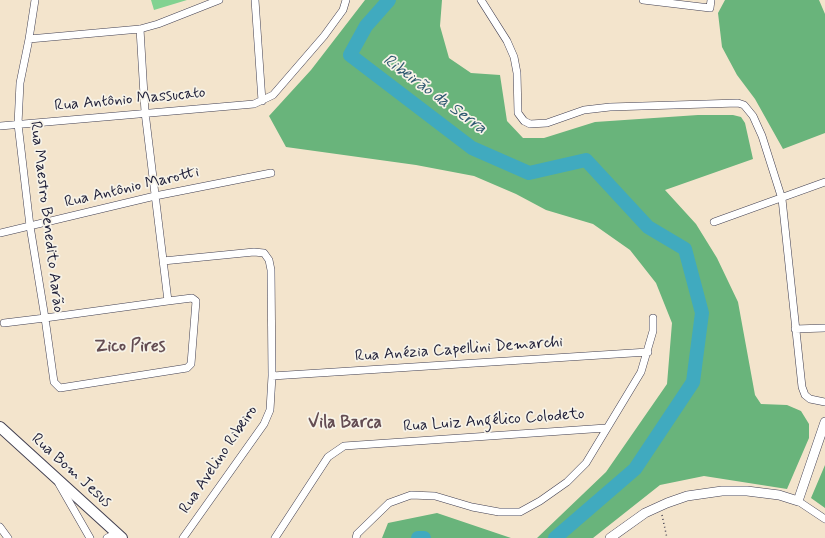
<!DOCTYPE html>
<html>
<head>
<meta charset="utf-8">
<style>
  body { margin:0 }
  canvas { display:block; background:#f3e4cc }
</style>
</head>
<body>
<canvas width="825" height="538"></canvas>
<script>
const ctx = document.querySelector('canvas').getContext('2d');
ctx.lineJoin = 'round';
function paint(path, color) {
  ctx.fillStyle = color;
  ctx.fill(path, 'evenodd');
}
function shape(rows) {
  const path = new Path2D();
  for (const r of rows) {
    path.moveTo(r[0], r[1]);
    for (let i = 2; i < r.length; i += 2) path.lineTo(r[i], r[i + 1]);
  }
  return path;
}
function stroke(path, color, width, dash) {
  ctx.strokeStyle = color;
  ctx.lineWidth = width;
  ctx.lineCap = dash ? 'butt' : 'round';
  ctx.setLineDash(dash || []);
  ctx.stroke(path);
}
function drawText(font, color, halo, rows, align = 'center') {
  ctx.font = font + ' Mynerve,sans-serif';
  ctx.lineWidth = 3.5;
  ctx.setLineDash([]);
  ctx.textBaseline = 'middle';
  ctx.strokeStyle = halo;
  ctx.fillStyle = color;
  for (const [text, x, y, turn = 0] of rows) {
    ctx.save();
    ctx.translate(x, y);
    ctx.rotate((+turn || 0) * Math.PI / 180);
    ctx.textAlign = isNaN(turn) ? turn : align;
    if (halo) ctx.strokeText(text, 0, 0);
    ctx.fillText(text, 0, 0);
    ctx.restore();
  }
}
const green = shape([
  [151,0,187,0,154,10]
]);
const forest = shape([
  [365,0,442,0,440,26,449,58,471,73,500,75,507,121,523,138,544,138,595,122,698,115,733,115,741,117,745,123,753,159,665,190,696,224,717,258,738,302,755,395,761,404,787,405,801,411,809,424,809,438,787,489,704,476,660,485,593,538,537,538,606,472,667,384,672,323,656,283,630,250,593,224,546,210,516,194,474,176,416,165,286,147,269,116,311,70],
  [725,0,819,0,825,14,825,133,783,149,755,99,737,75,722,47,718,13],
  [825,465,825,508,811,498],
  [437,513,511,538,382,538,388,523]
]);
const river = shape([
  [389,0,366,26,350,55,472,148,529,173,586,160,648,227,685,249,702,313,693,382,635,469,555,538],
  [418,538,424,538]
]);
const path = shape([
  [662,515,667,538]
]);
const minor = shape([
  [255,0,262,101],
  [481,0,507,41,514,57,517,73,518,113,524,121,530,124,547,123,584,110,610,107,738,103,744,105,753,116,762,136,782,199,802,387,805,395,810,399,825,402],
  [643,0,710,8,711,0],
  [140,29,145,112,168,301],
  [29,39,140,29,158,24,219,0],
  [0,126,254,104,273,95,324,36,343,10,346,0],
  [714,222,825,182],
  [0,233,155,196,271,173],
  [163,261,254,252,264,253,269,260,271,270,272,376,270,410,264,424,183,538],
  [4,323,45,318,168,301,192,298,196,301,191,364,187,368,60,388,54,382,45,318,30,226,18,124,20,83,29,39,35,0],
  [795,329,825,328],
  [272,376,648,352],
  [59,484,90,538],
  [798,501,825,519],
  [0,527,8,538],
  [107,538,113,535,120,537],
  [275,538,328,457,344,446,606,428],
  [356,538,357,534,389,503,411,495,435,496,472,507,499,512,520,512,540,501,567,482,586,463,641,372,653,331,653,318]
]);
const tertiary = shape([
  [610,538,645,513,667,503,687,496,722,491,747,491,779,495,798,501,825,422]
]);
const secondary = shape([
  [0,427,122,538]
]);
const streetNames = [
  ["Rua Antônio Massucato",130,100,-5],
  ["Rua Antônio Marotti",132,188,-13],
  ["Rua Maestro Benedito Aarão",46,217,83],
  ["Rua Anézia Capellini Demarchi",459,350,-4],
  ["Rua Luiz Angélico Colodeto",494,421,-4],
  ["Rua Avelino Ribeiro",219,460,-56],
  ["Rua Bom Jesus",71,471,42]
];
const waterNames = [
  ["Ribeirão da Serra",434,95,36]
];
const neighbourhoodNames = [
  ["Zico Pires",130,347],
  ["Vila Barca",345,423]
];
paint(green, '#82d291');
paint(forest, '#69b47b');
stroke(river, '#40aabf', 14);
stroke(minor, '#413f51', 8);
stroke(tertiary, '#413f51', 10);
stroke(secondary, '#413f51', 12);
stroke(path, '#413f51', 1.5, [1, 3]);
stroke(minor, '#fff', 7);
stroke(tertiary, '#fff', 9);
stroke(secondary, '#fff', 10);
drawText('16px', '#22223b', '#f7f3e8', streetNames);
drawText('italic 17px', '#2e5870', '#f7f3e8', waterNames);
drawText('bold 17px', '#634c52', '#f7f3e8', neighbourhoodNames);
</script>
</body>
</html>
